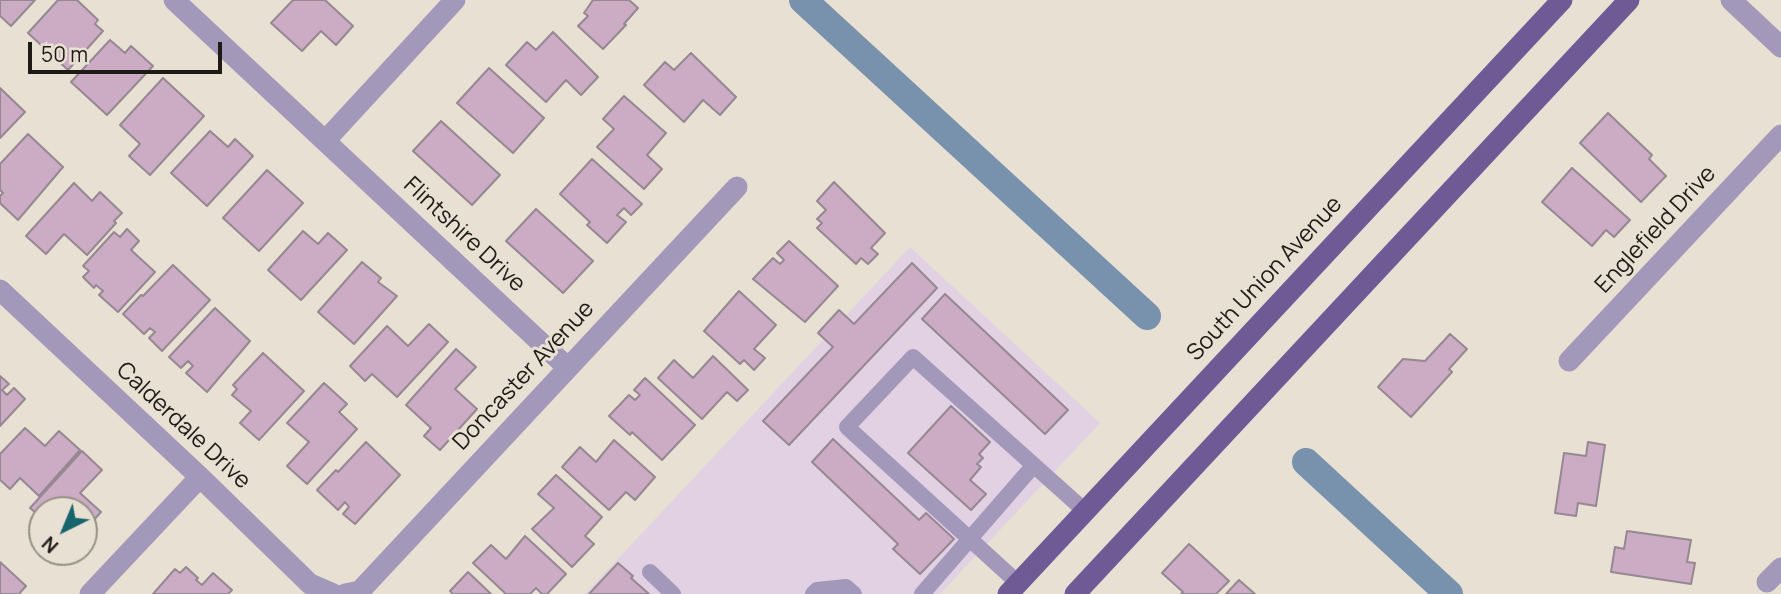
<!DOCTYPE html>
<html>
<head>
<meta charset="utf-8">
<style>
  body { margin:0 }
  #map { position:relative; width:1781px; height:594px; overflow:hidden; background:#e8e0d2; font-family:Manrope,sans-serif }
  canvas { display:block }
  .north { position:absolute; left:28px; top:496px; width:70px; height:70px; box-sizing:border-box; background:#e8e0d2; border:2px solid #979187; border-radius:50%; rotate:223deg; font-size:19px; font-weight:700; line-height:28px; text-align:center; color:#1e1b16 }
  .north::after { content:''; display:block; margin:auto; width:24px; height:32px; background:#17656c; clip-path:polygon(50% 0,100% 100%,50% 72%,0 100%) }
  .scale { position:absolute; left:28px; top:42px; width:194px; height:32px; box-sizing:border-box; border:4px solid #1e1b16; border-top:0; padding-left:9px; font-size:21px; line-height:24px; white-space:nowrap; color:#1e1b16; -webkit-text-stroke:5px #e8e0d2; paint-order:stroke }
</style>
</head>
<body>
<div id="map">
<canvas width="1781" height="594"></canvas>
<div class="north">N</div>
<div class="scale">50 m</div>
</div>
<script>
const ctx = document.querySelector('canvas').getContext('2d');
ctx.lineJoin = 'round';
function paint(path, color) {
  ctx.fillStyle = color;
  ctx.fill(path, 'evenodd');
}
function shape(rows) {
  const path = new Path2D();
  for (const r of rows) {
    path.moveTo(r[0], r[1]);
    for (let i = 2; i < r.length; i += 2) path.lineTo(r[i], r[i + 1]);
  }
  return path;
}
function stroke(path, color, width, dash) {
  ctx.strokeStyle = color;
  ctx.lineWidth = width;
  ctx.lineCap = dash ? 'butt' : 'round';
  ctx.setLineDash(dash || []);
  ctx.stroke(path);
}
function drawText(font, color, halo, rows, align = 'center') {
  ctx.font = font + ' Manrope,sans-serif';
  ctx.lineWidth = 6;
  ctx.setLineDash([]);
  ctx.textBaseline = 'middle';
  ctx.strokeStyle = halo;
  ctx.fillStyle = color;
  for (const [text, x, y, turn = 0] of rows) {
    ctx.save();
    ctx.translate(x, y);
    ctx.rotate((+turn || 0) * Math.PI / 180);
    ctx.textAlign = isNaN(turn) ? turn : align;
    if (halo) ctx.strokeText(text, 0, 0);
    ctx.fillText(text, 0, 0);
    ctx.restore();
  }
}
const commercial = shape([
  [910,247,1100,423,940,594,585,594]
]);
const canal = shape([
  [803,0,1147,316],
  [1306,462,1449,594]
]);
const building = shape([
  [0,0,35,0,11,26,0,16,0,0],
  [58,0,77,0,98,20,95,24,103,31,68,70,28,33,58,0],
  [293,0,325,0,353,26,336,45,321,31,302,51,271,23,293,0],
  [593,0,629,0,638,8,624,24,626,25,603,49,578,26,588,16,584,13,593,0],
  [553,32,598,77,581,95,566,80,546,102,506,65,527,42,536,50,553,32],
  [110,40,125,53,131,46,153,66,107,115,71,82,110,40],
  [691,53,736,97,720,115,703,100,684,122,644,85,665,62,674,70,691,53],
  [489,68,544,118,513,153,457,103,489,68],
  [163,78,204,116,150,175,129,156,140,144,120,125,163,78],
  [0,88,25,112,0,138,0,88],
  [624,96,666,133,647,155,662,169,644,189,597,147,614,129,603,119,624,96],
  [1608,113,1652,155,1649,159,1666,176,1641,202,1580,143,1608,113],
  [441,121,500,175,472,205,413,151,441,121],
  [210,131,228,147,235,139,253,156,207,206,171,173,210,131],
  [28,134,63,167,18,220,0,203,0,196,3,193,0,190,0,164,28,134],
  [592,159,642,204,631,215,624,208,617,215,626,222,607,243,587,225,590,222,560,194,592,159],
  [1572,168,1630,220,1614,237,1606,230,1592,246,1542,202,1572,168],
  [267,170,303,203,259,251,223,218,267,170],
  [834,182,885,233,871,248,878,254,868,264,861,258,856,264,817,228,822,223,817,219,826,210,817,201,834,182],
  [74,183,92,201,100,192,122,213,114,221,116,223,87,255,64,234,46,254,26,236,74,183],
  [536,209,593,261,563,293,506,241,536,209],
  [127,229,139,241,131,250,155,272,118,312,99,295,103,291,96,285,94,288,83,277,89,271,83,266,114,232,120,237,127,229],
  [303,231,318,244,328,233,347,250,301,300,268,270,303,231],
  [789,241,838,286,805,322,753,279,773,258,780,264,784,260,777,253,789,241],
  [362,262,381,278,378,282,397,296,354,344,318,312,362,262],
  [912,263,937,288,789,445,763,421,833,347,818,333,839,310,854,324,912,263],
  [173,265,210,300,162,351,149,338,155,332,150,328,144,334,123,314,141,295,143,296,173,265],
  [739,291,776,325,754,349,765,358,754,370,744,360,740,364,704,331,739,291],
  [945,294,1068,410,1045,434,922,319,945,294],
  [215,308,250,341,207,392,186,373,193,366,188,361,181,368,169,357,215,308],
  [429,324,448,342,397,397,372,374,365,381,350,366,387,326,408,346,429,324],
  [1450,334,1467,349,1449,369,1452,372,1411,417,1378,387,1403,359,1425,361,1450,334],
  [456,349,476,367,455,389,477,409,440,450,424,436,431,428,406,405,456,349],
  [263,353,304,391,259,440,240,423,251,411,232,395,237,389,233,385,263,353],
  [713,356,748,390,737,401,727,392,702,419,658,378,674,360,693,378,713,356],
  [0,376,9,384,2,390,7,395,14,388,25,399,0,426,0,376],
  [645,378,695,425,662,460,632,432,630,435,609,416,629,395,635,400,640,395,634,390,645,378],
  [324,383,347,404,339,412,357,429,307,484,287,466,309,442,287,423,324,383],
  [951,406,990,442,979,454,983,458,977,464,981,467,970,480,986,494,971,510,908,453,951,406],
  [25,428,45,446,59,431,80,450,39,496,20,478,10,489,0,480,0,454,25,428],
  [833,439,919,520,926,513,954,539,920,574,893,549,898,544,812,462,833,439],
  [614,440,655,477,635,500,626,492,609,510,562,467,580,447,596,462,614,440],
  [366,442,400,475,355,524,343,514,349,507,345,502,338,510,317,490,336,470,338,472,366,442],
  [1588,442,1605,445,1596,506,1578,503,1576,516,1555,513,1564,453,1586,456,1588,442],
  [82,451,102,470,80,493,101,512,84,531,84,510,42,510,42,518,30,508,82,451],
  [556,475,602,517,585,536,594,544,572,567,532,529,554,508,538,494,556,475],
  [1627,531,1691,540,1687,562,1695,563,1691,584,1611,572,1615,547,1624,549,1627,531],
  [525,536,566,574,547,594,542,594,536,588,530,594,506,594,473,563,491,545,506,559,525,536],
  [1189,544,1229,581,1216,594,1181,594,1183,592,1162,573,1189,544],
  [0,562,26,586,19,594,0,594,0,562],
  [618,563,633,576,631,578,649,594,589,594,618,563],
  [186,567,198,578,196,580,202,585,213,573,232,590,228,594,153,594,175,569,180,573,186,567],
  [468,572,491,594,453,594,450,591,468,572],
  [1239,580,1255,594,1226,594,1239,580]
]);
const lane = shape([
  [650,572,673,594],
  [1018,583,847,427,913,357,1085,511],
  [813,594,817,590,846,587,854,594],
  [922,594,1034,465]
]);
const street = shape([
  [174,0,568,368],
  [1731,0,1781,47],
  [325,141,455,0],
  [0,290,200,477,310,584,333,594],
  [1569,361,1781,135],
  [1767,582,1781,568],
  [90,594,200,477],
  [345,594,360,591,737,187]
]);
const primary = shape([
  [1008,594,1562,0],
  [1075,594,1629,0]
]);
const streetNames = [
  ["Englefield Drive",1656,230,-47],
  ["Flintshire Drive",464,235,43],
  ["South Union Avenue",1265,279,-47],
  ["Doncaster Avenue",524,376,-47],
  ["Calderdale Drive",183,426,43]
];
paint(commercial, '#e1d1e3');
stroke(canal, '#7891ad', 28);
paint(building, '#ccabc4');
stroke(building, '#958892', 2);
stroke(lane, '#a298ba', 16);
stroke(street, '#a298ba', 21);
stroke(primary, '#6f5a96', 21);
drawText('23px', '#1e1b16', '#e8e0d2', streetNames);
</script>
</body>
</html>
